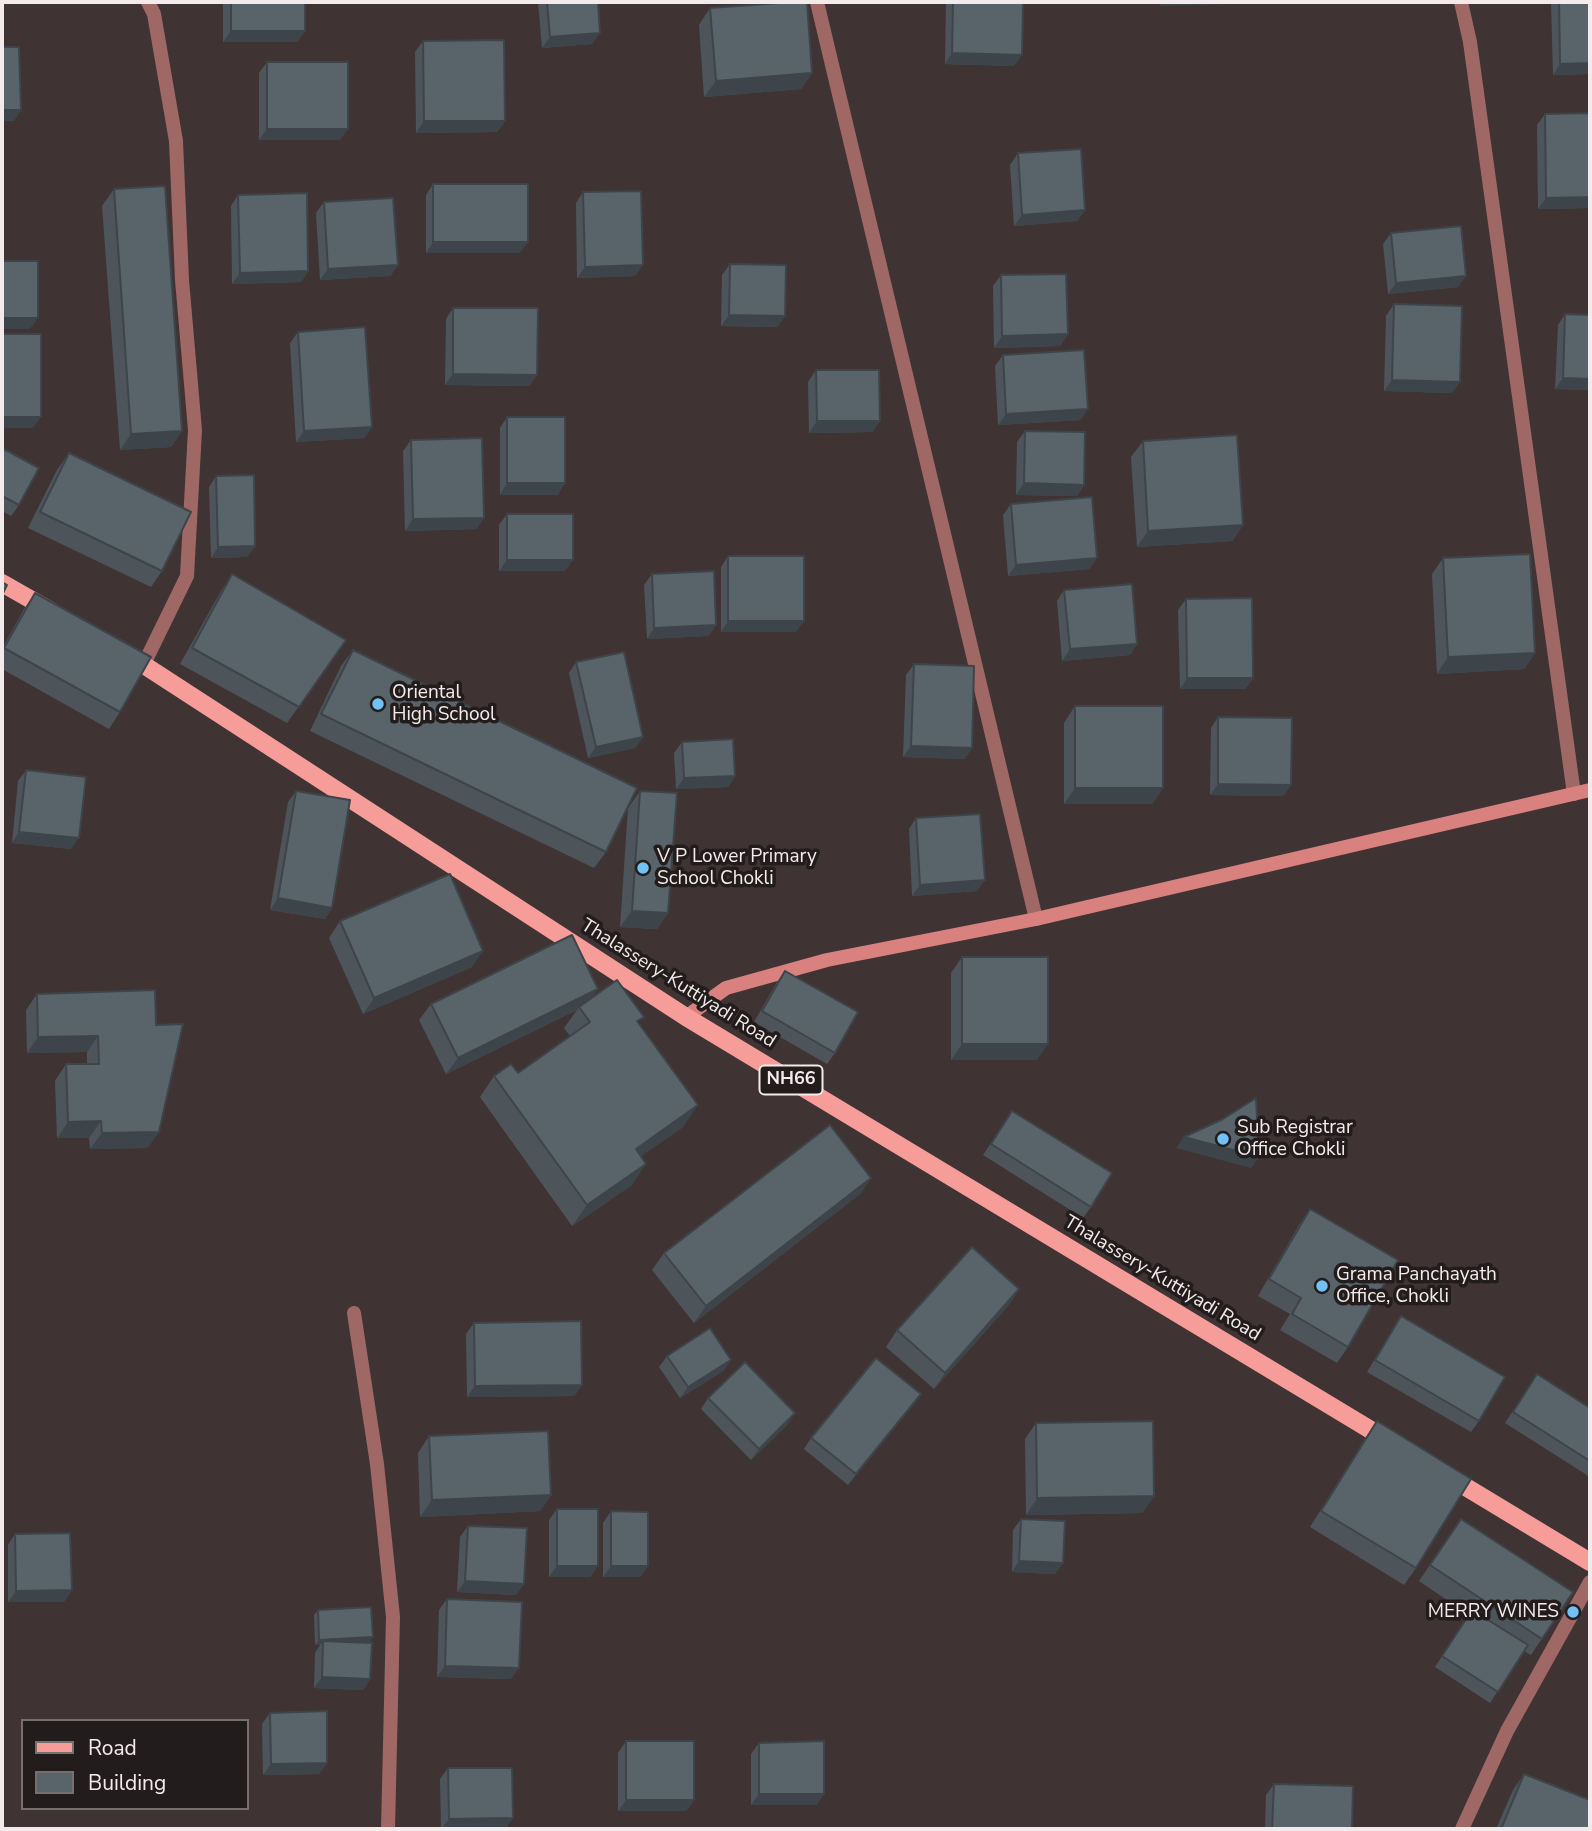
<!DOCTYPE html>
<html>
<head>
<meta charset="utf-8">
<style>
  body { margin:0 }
  #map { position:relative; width:1592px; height:1831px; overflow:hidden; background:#3f3433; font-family:"Nunito Sans",sans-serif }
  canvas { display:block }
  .frame { position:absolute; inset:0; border:4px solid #f3ebeb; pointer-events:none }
  .legend { position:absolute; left:21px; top:1719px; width:228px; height:91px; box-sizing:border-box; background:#221d1c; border:2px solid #766f6f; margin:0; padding:9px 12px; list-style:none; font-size:21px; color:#f3ebeb }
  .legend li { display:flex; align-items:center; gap:14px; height:35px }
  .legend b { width:35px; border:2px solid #766f6f }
</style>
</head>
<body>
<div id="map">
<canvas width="1592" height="1831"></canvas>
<div class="frame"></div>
<ul class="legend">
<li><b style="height:9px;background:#f79d99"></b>Road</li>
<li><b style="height:19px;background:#59636a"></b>Building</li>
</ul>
</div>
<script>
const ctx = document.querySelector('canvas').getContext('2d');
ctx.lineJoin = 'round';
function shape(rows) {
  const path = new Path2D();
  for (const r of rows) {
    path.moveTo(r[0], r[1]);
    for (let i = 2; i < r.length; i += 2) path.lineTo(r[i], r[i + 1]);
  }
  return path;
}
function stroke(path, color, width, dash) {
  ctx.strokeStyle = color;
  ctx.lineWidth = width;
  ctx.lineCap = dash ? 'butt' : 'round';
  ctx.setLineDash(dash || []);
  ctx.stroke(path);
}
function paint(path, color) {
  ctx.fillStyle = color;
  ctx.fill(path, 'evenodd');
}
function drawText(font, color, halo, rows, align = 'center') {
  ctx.font = font + ' "Nunito Sans",sans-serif';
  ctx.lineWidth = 7;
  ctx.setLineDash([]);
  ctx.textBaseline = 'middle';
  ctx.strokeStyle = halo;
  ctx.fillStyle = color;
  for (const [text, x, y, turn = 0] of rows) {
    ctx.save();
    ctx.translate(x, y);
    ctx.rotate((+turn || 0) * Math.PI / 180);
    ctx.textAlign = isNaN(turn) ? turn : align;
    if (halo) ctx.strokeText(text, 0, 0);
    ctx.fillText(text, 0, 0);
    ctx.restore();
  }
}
const minor = shape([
  [817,2,1036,919],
  [1461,2,1470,42,1574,794],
  [144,664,187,576,195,430,182,280,176,141,154,14,148,2],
  [354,1313,377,1464,393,1617,388,1829],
  [1462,1829,1507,1731,1590,1582]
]);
const secondary = shape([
  [686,1017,726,988,827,960,1036,919,1590,790]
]);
const primary = shape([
  [2,583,51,611],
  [127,654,686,1017,1389,1441],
  [1446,1475,1590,1562]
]);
const wall = shape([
  [223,2,305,2,305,31,297,42,223,42],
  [538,2,598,2,592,44,542,48],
  [946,2,1023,2,1014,66,945,64],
  [1551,2,1590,2,1590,74,1553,75],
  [710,8,812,73,801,89,704,97,699,25],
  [423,41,505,121,497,132,416,133,415,52],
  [267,62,340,140,259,140,259,73],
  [1545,114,1590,208,1538,209,1537,125],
  [1018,153,1085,210,1077,221,1014,226,1010,165],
  [433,184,520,253,426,253,426,195],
  [114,189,182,431,171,447,120,450,102,206],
  [583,192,635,276,577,278,576,203],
  [238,195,308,271,301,282,232,284,231,206],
  [324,202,398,265,390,276,320,280,316,213],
  [1391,233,1458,287,1388,294,1383,244],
  [730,264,785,316,777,327,721,326,722,275],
  [1001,275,1068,334,1060,346,994,348,993,286],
  [1394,304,1452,393,1384,391,1386,316],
  [453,308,537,375,529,386,445,385,446,319],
  [1565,314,1590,315,1590,390,1555,389,1558,325],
  [298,332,372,427,364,438,296,442,290,343],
  [1003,355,1081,420,998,425,995,366],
  [816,370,880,421,872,432,809,433,808,382],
  [507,417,558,495,500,495,500,428],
  [1025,431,1084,485,1077,496,1016,495,1017,442],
  [411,440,477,529,405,531,403,451],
  [1143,441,1243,525,1232,541,1137,547,1131,457],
  [2,448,19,505,11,516,2,511],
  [69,453,162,571,151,587,28,528,57,470],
  [216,476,255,546,247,557,211,558,209,487],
  [1011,504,1097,558,1089,569,1008,576,1003,515],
  [507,514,565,571,499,571,499,525],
  [728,556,796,632,721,632,721,567],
  [1443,558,1535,653,1524,669,1437,674,1432,574],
  [232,574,346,640,287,723,180,664,221,591],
  [652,574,716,625,708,636,647,639,644,585],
  [1064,590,1137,644,1130,655,1062,661,1057,601],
  [35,593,120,712,109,729,2,669,2,649,24,609],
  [1186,599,1253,678,1245,689,1180,689,1178,610],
  [353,650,606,852,594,868,310,731,341,666],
  [576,662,643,737,635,748,588,758,569,673],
  [914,664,972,748,964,759,903,757,906,675],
  [1075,706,1163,788,1152,804,1064,804,1064,723],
  [1218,717,1291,785,1283,796,1210,795,1211,728],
  [682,742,735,776,728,787,676,789,674,753],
  [26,770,71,849,12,843,18,781],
  [296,791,332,908,325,919,270,910,288,802],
  [640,791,668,913,657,929,620,927,628,808],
  [916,818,977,891,912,896,909,829],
  [340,921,472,967,363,1014,329,938],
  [962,957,1037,1060,951,1060,951,973],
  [785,971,835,1053,827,1064,754,1022,777,982],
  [155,990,159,1132,147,1148,90,1149,89,1138,57,1138,55,1081,66,1064,87,1064,87,1052,27,1053,26,1010,37,994],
  [591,999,639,1023,683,1127,641,1156,632,1185,572,1226,480,1097,494,1076,518,1073,570,1036,564,1028,577,1010,446,1074,419,1020,431,1004],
  [1012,1111,1091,1207,1083,1218,983,1155],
  [871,1178,860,1194,694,1323,652,1270,664,1253],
  [1310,1209,1348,1347,1337,1363,1280,1330,1290,1314,1258,1296,1299,1225],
  [1019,1289,1008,1306,934,1389,886,1347,897,1330],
  [1401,1316,1479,1421,1471,1432,1367,1372],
  [474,1323,582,1385,574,1396,467,1397,466,1334],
  [667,1356,731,1360,723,1371,680,1398,659,1367],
  [1537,1374,1590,1408,1590,1477,1505,1423],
  [708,1398,788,1424,751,1460,701,1409],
  [913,1405,848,1485,804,1449,811,1438],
  [1377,1421,1416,1568,1404,1585,1310,1527,1366,1437],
  [1036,1423,1154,1496,1142,1513,1026,1515,1025,1439],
  [429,1436,551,1495,540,1511,420,1517,418,1453],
  [557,1509,598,1566,590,1577,549,1577,549,1520],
  [611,1511,648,1566,640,1577,603,1577,603,1523],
  [1021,1519,1063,1563,1055,1574,1012,1572,1013,1530],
  [1461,1519,1573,1592,1531,1655,1524,1651,1490,1703,1435,1667,1469,1615,1419,1581],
  [468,1526,516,1595,457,1592,460,1537],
  [15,1534,72,1590,64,1602,8,1602,8,1545],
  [447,1599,511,1679,437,1677,439,1610],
  [318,1610,369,1643,370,1679,363,1690,314,1688,315,1653,320,1645,315,1645,314,1615],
  [270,1713,327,1763,319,1774,263,1775,262,1724],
  [626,1741,694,1800,686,1811,618,1811,618,1753],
  [759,1743,817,1805,751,1805,751,1754],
  [448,1768,513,1818,505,1829,441,1829,440,1779],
  [1524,1774,1590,1829,1496,1829,1513,1790],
  [1274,1784,1352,1829,1265,1829,1266,1795]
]);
const shadedWall = shape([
  [1162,2,1235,2,1233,4,1159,6],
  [231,31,305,31,297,42,223,42],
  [600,33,592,44,542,48,550,37],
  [952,53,1022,55,1014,66,945,64],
  [1590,63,1590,74,1553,75,1560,64],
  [812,73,801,89,704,97,716,81],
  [2,110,21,110,14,121,2,121],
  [424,121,505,121,497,132,416,133],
  [267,129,348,129,340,140,259,140],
  [1590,197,1590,208,1538,209,1546,198],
  [1085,210,1077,221,1014,226,1022,215],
  [433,242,528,242,520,253,426,253],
  [398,265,390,276,320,280,328,269],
  [643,265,635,276,577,278,585,267],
  [308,271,301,282,232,284,240,273],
  [1466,276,1458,287,1388,294,1396,283],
  [729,315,785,316,777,327,721,326],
  [2,318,38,318,30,329,2,329],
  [1068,334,1060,346,994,348,1002,336],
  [453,374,537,375,529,386,445,385],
  [1563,378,1590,379,1590,390,1555,389],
  [1392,380,1460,382,1452,393,1384,391],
  [1088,409,1081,420,998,425,1006,414],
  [2,417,41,417,33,428,2,428],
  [817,421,880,421,872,432,809,433],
  [372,427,364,438,296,442,304,431],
  [182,431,171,447,120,450,131,434],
  [507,483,565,483,558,495,500,495],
  [1024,483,1084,485,1077,496,1016,495],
  [484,518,477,529,405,531,413,519],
  [1243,525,1232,541,1137,547,1148,531],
  [255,546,247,557,211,558,218,547],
  [1097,558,1089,569,1008,576,1016,565],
  [507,560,573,560,565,571,499,571],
  [728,621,804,621,796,632,721,632],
  [716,625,708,636,647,639,654,628],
  [1137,644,1130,655,1062,661,1070,649],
  [1535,653,1524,669,1437,674,1448,657],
  [1187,678,1253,678,1245,689,1180,689],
  [643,737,635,748,588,758,596,747],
  [911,746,972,748,964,759,903,757],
  [735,776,728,787,676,789,684,778],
  [1218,784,1291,785,1283,796,1210,795],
  [1075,788,1163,788,1152,804,1064,804],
  [19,832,79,838,71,849,12,843],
  [985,880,977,891,912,896,920,885],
  [278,898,332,908,325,919,270,910],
  [632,911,668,913,657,929,620,927],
  [483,951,472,967,363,1014,374,998],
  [598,989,587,1005,579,1007,577,1010,446,1074,458,1058],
  [98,1036,87,1052,27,1053,38,1037],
  [962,1044,1048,1044,1037,1060,951,1060],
  [698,1105,683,1127,621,1170,636,1149],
  [101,1121,89,1138,57,1138,68,1122],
  [159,1132,147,1148,90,1149,102,1133],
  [1184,1137,1259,1157,1251,1168,1176,1148],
  [646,1164,632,1185,572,1226,587,1205],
  [871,1178,860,1194,694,1323,706,1306],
  [1019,1289,1008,1306,934,1389,945,1373],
  [731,1360,723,1371,680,1398,688,1387],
  [582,1385,574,1396,467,1397,475,1386],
  [921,1394,913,1405,848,1485,856,1474],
  [795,1413,788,1424,751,1460,759,1449],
  [551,1495,540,1511,420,1517,432,1500],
  [1154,1496,1142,1513,1026,1515,1037,1498],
  [1019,1561,1063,1563,1055,1574,1012,1572],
  [557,1566,598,1566,590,1577,549,1577],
  [611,1566,648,1566,640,1577,603,1577],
  [465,1581,524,1584,516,1595,457,1592],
  [72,1590,64,1602,8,1602,16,1591],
  [373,1637,369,1643,323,1641,320,1645,315,1645,319,1640],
  [445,1666,519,1668,511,1679,437,1677],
  [322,1677,370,1679,363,1690,314,1688],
  [327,1763,319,1774,263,1775,271,1764],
  [759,1794,824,1794,817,1805,751,1805],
  [626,1800,694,1800,686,1811,618,1811],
  [513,1818,505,1829,441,1829,449,1819]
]);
const building = shape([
  [231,2,305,2,305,31,231,31,231,2],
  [547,2,598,2,600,33,550,37,547,2],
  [793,2,807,2,812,73,716,81,710,8,793,2],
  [953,2,1023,2,1022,55,952,53,953,2],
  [1559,2,1590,2,1590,63,1560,64,1559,2],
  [504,40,505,121,424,121,423,41,504,40],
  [2,47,19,47,21,110,2,110,2,47],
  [267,62,348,62,348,129,267,129,267,62],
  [1590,113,1590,197,1546,198,1545,114,1590,113],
  [1081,149,1085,210,1022,215,1018,153,1081,149],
  [433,184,528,184,528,242,433,242,433,184],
  [165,186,182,431,131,434,114,189,165,186],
  [641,191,643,265,585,267,583,192,641,191],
  [307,193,308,271,240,273,238,195,307,193],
  [393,198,398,265,328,269,324,202,393,198],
  [1461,226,1466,276,1396,283,1391,233,1461,226],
  [2,261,38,261,38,318,2,318,2,261],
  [730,264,786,265,785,316,729,315,730,264],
  [1066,274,1068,334,1002,336,1001,275,1066,274],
  [1394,304,1462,306,1460,382,1392,380,1394,304],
  [453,308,538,308,537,375,453,374,453,308],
  [1565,314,1590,315,1590,379,1563,378,1565,314],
  [365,327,372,427,304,431,298,332,365,327],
  [2,334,41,334,41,417,2,417,2,334],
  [1084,350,1088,409,1006,414,1003,355,1084,350],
  [816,370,879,370,880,421,817,421,816,370],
  [507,417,565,417,565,483,507,483,507,417],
  [1025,431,1085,432,1084,485,1024,483,1025,431],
  [1237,435,1243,525,1148,531,1143,441,1237,435],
  [482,438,484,518,413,519,411,440,482,438],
  [2,448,39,468,19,505,2,496,2,448],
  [69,453,191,512,162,571,40,512,69,453],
  [254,475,255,546,218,547,216,476,254,475],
  [1092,497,1097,558,1016,565,1011,504,1092,497],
  [507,514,573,514,573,560,507,560,507,514],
  [1530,554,1535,653,1448,657,1443,558,1530,554],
  [728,556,804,556,804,621,728,621,728,556],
  [714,571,716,625,654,628,652,574,714,571],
  [232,574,346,640,299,707,192,648,232,574],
  [2,582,7,585,2,595,2,582],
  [1132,584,1137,644,1070,649,1064,590,1132,584],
  [35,593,151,657,120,712,4,648,35,593],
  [1252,598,1253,678,1187,678,1186,599,1252,598],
  [353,650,637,788,606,852,321,714,353,650],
  [624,652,643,737,596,747,576,662,624,652],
  [914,664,974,666,972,748,911,746,914,664],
  [1075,706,1163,706,1163,788,1075,788,1075,706],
  [1218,717,1292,718,1291,785,1218,784,1218,717],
  [733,739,735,776,684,778,682,742,733,739],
  [26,770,86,777,79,838,19,832,26,770],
  [296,791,350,800,332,908,278,898,296,791],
  [640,791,677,793,668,913,632,911,640,791],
  [980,814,985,880,920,885,916,818,980,814],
  [450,874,483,951,374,998,340,921,450,874],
  [572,935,598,989,458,1058,431,1004,572,935],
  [962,957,1048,957,1048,1044,962,1044,962,957],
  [785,971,858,1012,835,1053,762,1011,785,971],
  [617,980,644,1017,637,1021,698,1105,636,1149,646,1164,587,1205,494,1076,511,1064,518,1073,590,1022,579,1007,617,980],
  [155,990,156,1025,183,1024,159,1132,102,1133,101,1121,68,1122,66,1064,99,1064,98,1036,38,1037,37,994,155,990],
  [1256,1098,1259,1157,1184,1137,1223,1119,1256,1098],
  [1012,1111,1112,1173,1091,1207,991,1144,1012,1111],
  [830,1125,871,1178,706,1306,664,1253,830,1125],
  [1310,1209,1398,1260,1348,1347,1292,1314,1301,1298,1269,1279,1310,1209],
  [972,1247,1019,1289,945,1373,897,1330,972,1247],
  [1401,1316,1505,1377,1479,1421,1375,1360,1401,1316],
  [581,1321,582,1385,475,1386,474,1323,581,1321],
  [710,1328,731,1360,688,1387,667,1356,710,1328],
  [876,1358,921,1394,856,1474,811,1438,876,1358],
  [745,1362,795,1413,759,1449,708,1398,745,1362],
  [1537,1374,1590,1408,1590,1461,1513,1412,1537,1374],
  [1153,1421,1154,1496,1037,1498,1036,1423,1153,1421],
  [1377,1421,1471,1479,1416,1568,1321,1511,1377,1421],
  [548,1431,551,1495,432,1500,429,1436,548,1431],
  [557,1509,598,1509,598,1566,557,1566,557,1509],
  [611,1511,648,1512,648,1566,611,1566,611,1511],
  [1021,1519,1065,1521,1063,1563,1019,1561,1021,1519],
  [1461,1519,1573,1592,1542,1639,1430,1565,1461,1519],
  [468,1526,527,1528,524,1584,465,1581,468,1526],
  [70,1533,72,1590,16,1591,15,1534,70,1533],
  [447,1599,522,1602,519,1668,445,1666,447,1599],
  [371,1607,373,1637,319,1640,318,1610,371,1607],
  [1472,1610,1528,1645,1498,1692,1442,1656,1472,1610],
  [323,1641,372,1643,370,1679,322,1677,323,1641],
  [327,1711,327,1763,271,1764,270,1713,327,1711],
  [626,1741,694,1741,694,1800,626,1800,626,1741],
  [824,1741,824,1794,759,1794,759,1743,824,1741],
  [448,1768,512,1768,513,1818,449,1819,448,1768],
  [1524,1774,1590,1800,1590,1829,1501,1829,1524,1774],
  [1274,1784,1353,1786,1352,1829,1272,1829,1274,1784]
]);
const markers = [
  [378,704,7,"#72c1f5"],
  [643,868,7,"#72c1f5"],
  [1223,1139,7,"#72c1f5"],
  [1322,1286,7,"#72c1f5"],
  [1573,1612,7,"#72c1f5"]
];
const shields = [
  [791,1080,63]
];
const shieldNames = [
  ["NH66",791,1080]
];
const poiNames = [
  ["Oriental",392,693],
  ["High School",392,715],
  ["V P Lower Primary",657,857],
  ["School Chokli",657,879],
  ["Sub Registrar",1237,1128],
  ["Office Chokli",1237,1150],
  ["Grama Panchayath",1336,1275],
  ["Office, Chokli",1336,1297],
  ["MERRY WINES",1559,1612,"right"]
];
const streetNames = [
  ["Thalassery-Kuttiyadi Road",678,984,32],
  ["Thalassery-Kuttiyadi Road",1162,1279,31]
];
stroke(minor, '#9f6865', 14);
stroke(secondary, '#d8817e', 14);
stroke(primary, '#f79d99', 18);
paint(wall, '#4d555b');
paint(shadedWall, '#3e454a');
paint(building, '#59636a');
stroke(building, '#3e454a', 2);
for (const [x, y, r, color] of markers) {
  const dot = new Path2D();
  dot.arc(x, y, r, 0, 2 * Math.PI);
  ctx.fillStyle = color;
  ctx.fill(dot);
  stroke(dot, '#221d1c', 2.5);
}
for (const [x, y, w] of shields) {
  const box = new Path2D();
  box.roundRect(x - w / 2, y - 14.5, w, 29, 5);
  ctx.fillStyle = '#221d1c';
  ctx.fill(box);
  stroke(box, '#f3ebeb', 2);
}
drawText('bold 18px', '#f3ebeb', null, shieldNames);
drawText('19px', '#f3ebeb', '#221d1c', poiNames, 'left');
drawText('19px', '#f3ebeb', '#221d1c', streetNames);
</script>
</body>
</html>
